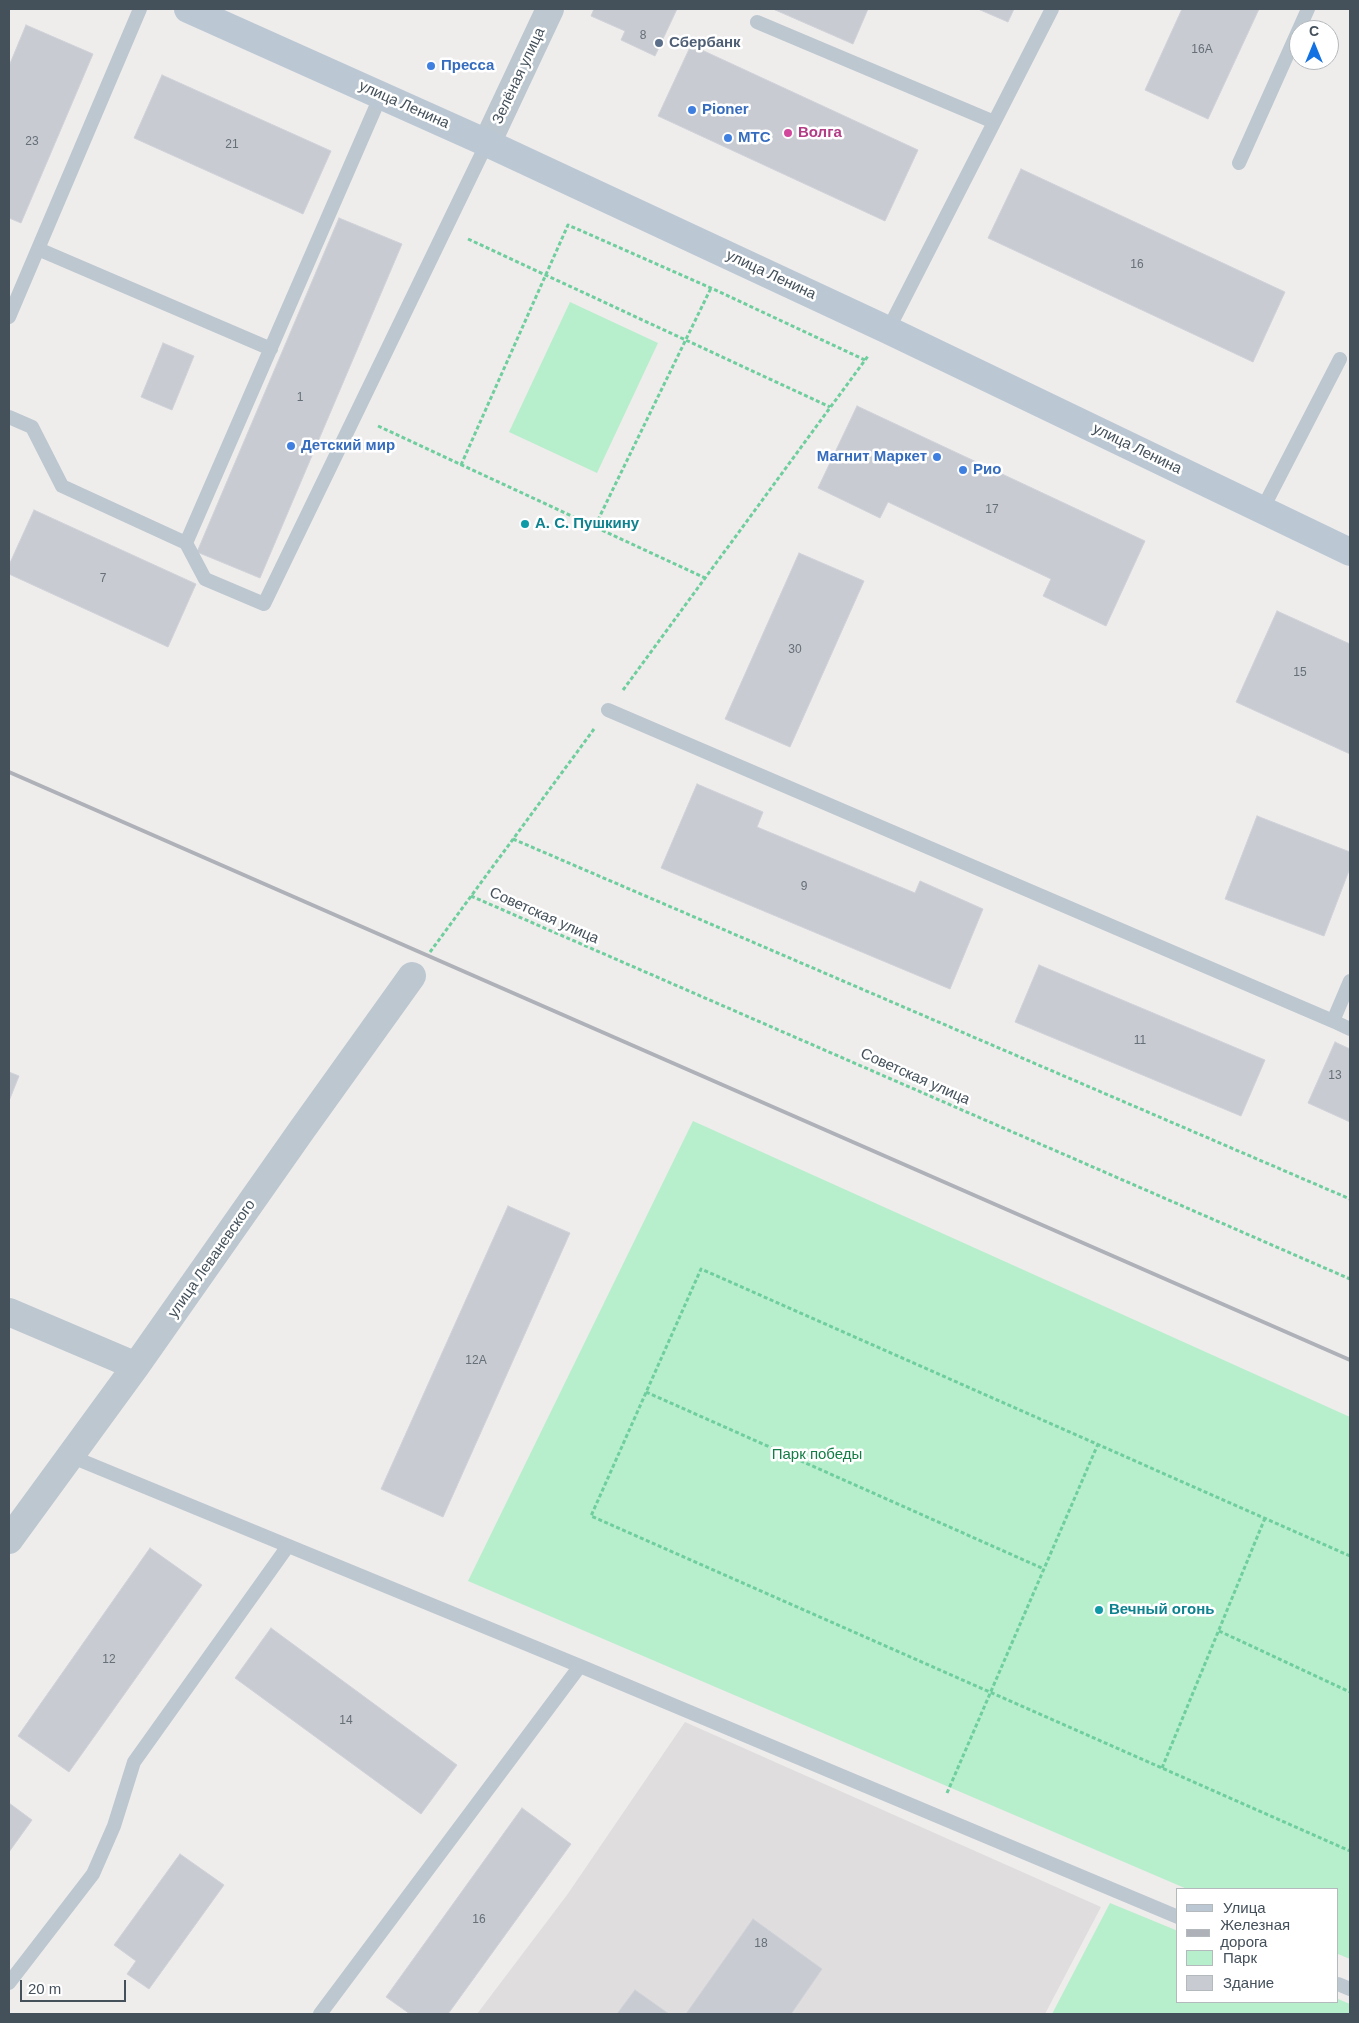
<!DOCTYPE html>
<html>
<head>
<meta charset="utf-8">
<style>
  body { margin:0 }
  #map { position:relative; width:1359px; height:2023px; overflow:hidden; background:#efecec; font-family:Arial,sans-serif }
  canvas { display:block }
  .frame { position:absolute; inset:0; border:10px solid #44505a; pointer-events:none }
  .legend { position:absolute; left:1176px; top:1888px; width:162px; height:115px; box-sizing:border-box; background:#fff; border:1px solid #b4b9bd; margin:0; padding:6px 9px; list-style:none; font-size:15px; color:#44505a }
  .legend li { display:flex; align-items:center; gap:10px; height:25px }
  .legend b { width:25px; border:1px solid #b4b9bd }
  .north { position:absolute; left:1289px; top:20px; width:50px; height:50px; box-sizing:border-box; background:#fff; border:1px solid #b4b9bd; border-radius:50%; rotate:0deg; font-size:14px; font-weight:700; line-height:20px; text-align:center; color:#44505a }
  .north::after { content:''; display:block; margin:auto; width:18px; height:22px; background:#1471e1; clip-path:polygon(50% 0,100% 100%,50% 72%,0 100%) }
  .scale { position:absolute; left:20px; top:1980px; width:106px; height:22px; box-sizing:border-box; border:2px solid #44505a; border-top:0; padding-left:6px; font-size:15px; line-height:18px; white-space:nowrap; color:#44505a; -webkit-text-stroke:4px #fff; paint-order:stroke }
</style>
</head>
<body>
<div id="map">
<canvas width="1359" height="2023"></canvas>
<div class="frame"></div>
<ul class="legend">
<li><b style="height:6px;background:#bbc8d4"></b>Улица</li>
<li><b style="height:6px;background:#aeb1b7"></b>Железная дорога</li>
<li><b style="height:14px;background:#b7efcc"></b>Парк</li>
<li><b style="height:14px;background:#c8cbd1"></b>Здание</li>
</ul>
<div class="north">С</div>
<div class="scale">20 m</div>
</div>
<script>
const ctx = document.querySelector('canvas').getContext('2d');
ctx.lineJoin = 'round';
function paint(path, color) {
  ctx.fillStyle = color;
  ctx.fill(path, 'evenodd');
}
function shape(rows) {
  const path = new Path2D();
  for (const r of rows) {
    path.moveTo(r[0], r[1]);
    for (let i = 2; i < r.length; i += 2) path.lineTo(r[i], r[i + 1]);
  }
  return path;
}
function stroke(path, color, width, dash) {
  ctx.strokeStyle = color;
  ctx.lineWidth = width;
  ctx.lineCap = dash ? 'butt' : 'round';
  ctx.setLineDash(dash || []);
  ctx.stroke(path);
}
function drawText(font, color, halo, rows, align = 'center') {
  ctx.font = font + ' Arial,sans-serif';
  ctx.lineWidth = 5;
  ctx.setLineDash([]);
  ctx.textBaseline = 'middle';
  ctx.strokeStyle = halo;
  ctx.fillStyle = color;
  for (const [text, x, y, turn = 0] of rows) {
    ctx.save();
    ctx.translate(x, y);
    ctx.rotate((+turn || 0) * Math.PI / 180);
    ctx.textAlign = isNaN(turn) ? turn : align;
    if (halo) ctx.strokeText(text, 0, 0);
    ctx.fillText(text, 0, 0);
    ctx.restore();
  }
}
const education = shape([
  [685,1722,1101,1907,1045,2014,477,2014,567,1895]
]);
const green = shape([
  [570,302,658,343,597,473,509,432],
  [693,1121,1350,1417,1350,1959,1338,1954,1338,1889,1187,1889,468,1581],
  [1110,1903,1178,1931,1178,2002,1338,2002,1338,1999,1350,2004,1350,2014,1052,2014]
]);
const building = shape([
  [594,9,677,9,655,56,621,40,625,31,591,16,594,9],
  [773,9,868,9,853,44,773,9],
  [978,9,1014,9,1008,22,978,9],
  [1182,9,1259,9,1208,119,1145,90,1182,9],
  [26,25,93,54,21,223,9,218,9,66,26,25],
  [691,45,918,150,885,221,658,116,691,45],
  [162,75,331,151,303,214,134,138,162,75],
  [1021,169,1285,292,1253,362,988,238,1021,169],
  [339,218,402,244,260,578,197,552,339,218],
  [163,343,194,356,172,410,141,397,163,343],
  [857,406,1145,541,1106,626,1043,596,1051,579,888,502,880,518,818,488,857,406],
  [34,510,196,584,168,647,9,574,9,565,34,510],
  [799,553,864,581,790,747,725,719,799,553],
  [1277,611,1350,644,1350,754,1236,702,1277,611],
  [697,784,763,812,757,827,915,893,920,881,983,909,950,989,661,868,697,784],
  [1257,816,1350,852,1350,868,1324,936,1225,899,1257,816],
  [1039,965,1265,1060,1241,1116,1015,1022,1039,965],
  [1335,1042,1350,1049,1350,1122,1308,1103,1335,1042],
  [9,1072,19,1076,9,1101,9,1072],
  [508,1206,570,1233,443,1517,381,1489,508,1206],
  [150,1548,202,1585,69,1772,18,1736,150,1548],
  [271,1628,457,1765,421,1814,235,1678,271,1628],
  [9,1803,32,1820,9,1852,9,1803],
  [522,1808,571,1844,448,2014,410,2014,386,1997,522,1808],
  [180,1854,224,1885,149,1989,127,1974,136,1961,114,1945,180,1854],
  [753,1919,822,1969,791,2014,686,2014,753,1919],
  [635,1990,669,2014,617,2014,635,1990]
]);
const path = shape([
  [468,239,830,407],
  [378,426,705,578],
  [461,465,568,225,711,288,865,360],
  [595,526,711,288],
  [623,690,868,356],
  [513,839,1350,1199],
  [471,896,1350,1279],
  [430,952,594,729],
  [646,1392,1044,1569],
  [1350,1556,701,1269,591,1516,1350,1851],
  [1219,1631,1350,1692],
  [1162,1768,1265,1518],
  [947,1793,1098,1444]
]);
const lane = shape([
  [757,22,994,122],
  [1239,163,1308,9],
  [38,249,271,349],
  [9,317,140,9],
  [888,330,1052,9],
  [9,417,32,427,62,486,186,543,205,579,264,604,487,143],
  [1262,510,1340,359],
  [186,543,381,95],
  [608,710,1333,1021],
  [1350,981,1333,1021,1350,1029],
  [70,1456,580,1666,320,2014],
  [580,1666,1178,1917],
  [9,1983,93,1874,114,1826,134,1762,288,1546],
  [1338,1984,1350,1989]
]);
const street = shape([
  [487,143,550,9],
  [9,1312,136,1366],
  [9,1540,136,1366,301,1131,412,976]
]);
const secondary = shape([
  [188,9,487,143,888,330,1350,552]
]);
const rail = shape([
  [9,772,1350,1360]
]);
const markers = [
  [659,43,5,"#5c6f8a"],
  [431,66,5,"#3f7fe0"],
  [692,110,5,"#3f7fe0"],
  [788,133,5,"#d1479c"],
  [728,138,5,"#3f7fe0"],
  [291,446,5,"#3f7fe0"],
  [937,457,5,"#3f7fe0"],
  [963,470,5,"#3f7fe0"],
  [525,524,5,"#0f9aa8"],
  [1099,1610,5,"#0f9aa8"]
];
const numberNames = [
  ["8",643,36],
  ["16А",1202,50],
  ["23",32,142],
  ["21",232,145],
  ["16",1137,265],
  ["1",300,398],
  ["17",992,510],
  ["7",103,579],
  ["30",795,650],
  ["15",1300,673],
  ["9",804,887],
  ["11",1140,1041],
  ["13",1335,1076],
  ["12А",476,1361],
  ["12",109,1660],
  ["14",346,1721],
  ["16",479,1920],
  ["18",761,1944]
];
const serviceNames = [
  ["Сбербанк",669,43]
];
const shopNames = [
  ["Пресса",441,66],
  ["Pioner",702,110],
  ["МТС",738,138],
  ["Детский мир",301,446],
  ["Магнит Маркет",927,457,"right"],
  ["Рио",973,470]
];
const streetNames = [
  ["Зелёная улица",519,76,-65],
  ["улица Ленина",404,105,24],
  ["улица Ленина",771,275,25],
  ["улица Ленина",1137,449,26],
  ["Советская улица",544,916,24],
  ["Советская улица",915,1077,24],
  ["улица Леваневского",212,1259,-55]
];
const hotelNames = [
  ["Волга",798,133]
];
const cultureNames = [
  ["А. С. Пушкину",535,524],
  ["Вечный огонь",1109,1610]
];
const parkNames = [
  ["Парк победы",817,1455]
];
paint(education, '#e0ddde');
paint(green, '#b7efcc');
paint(building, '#c8cbd1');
stroke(building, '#cfd2d8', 1);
stroke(path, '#6fce9d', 3, [4, 2.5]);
stroke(lane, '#bcc7cf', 14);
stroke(street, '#bcc7cf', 28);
stroke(secondary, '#bbc8d4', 28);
stroke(rail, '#aeb1b7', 4);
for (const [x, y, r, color] of markers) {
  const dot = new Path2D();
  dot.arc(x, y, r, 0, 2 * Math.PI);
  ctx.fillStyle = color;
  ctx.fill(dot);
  stroke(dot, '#fff', 2);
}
drawText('12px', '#656f78', null, numberNames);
drawText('bold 15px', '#4e5e75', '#fff', serviceNames, 'left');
drawText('bold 15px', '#366cbe', '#fff', shopNames, 'left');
drawText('15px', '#44505a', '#fff', streetNames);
drawText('bold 15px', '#b23c85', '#fff', hotelNames, 'left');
drawText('bold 15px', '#0d838f', '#fff', cultureNames, 'left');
drawText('15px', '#147c46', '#fff', parkNames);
</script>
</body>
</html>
